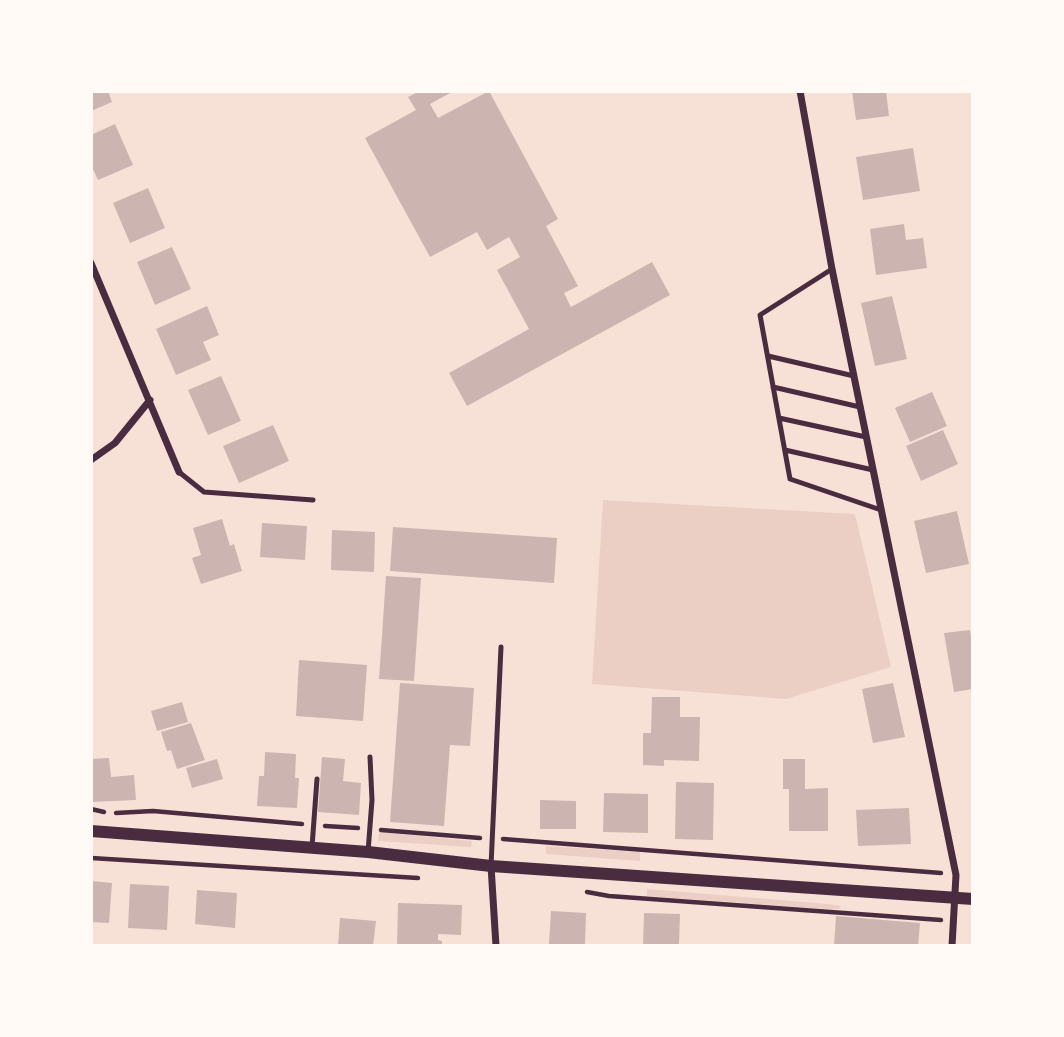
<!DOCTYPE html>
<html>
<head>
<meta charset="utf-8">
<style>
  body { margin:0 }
  #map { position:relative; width:1064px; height:1037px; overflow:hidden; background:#f7e1d7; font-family:"IBM Plex Sans",sans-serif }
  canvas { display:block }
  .frame { position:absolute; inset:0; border:93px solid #fffaf5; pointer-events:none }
</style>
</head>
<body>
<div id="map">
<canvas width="1064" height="1037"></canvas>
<div class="frame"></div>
</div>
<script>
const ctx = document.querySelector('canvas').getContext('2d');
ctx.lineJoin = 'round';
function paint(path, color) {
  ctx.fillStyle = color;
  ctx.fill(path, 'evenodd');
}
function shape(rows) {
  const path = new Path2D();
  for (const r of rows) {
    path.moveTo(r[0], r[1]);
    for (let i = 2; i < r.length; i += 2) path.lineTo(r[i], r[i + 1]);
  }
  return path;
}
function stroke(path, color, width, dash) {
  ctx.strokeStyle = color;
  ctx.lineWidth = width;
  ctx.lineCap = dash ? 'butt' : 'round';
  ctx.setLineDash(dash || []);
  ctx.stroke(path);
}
const green = shape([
  [603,500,855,514,891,667,786,699,592,684],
  [379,832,472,841,471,847,378,841],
  [546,846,640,852,640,861,546,854],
  [647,889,828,904,841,906,839,909,825,909,647,896]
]);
const building = shape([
  [91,91,108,91,112,102,91,111],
  [420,91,454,91,430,104,438,118,489,91,558,219,546,226,578,286,564,293,571,307,652,262,670,295,467,406,449,373,529,329,497,270,520,257,509,237,487,250,477,232,430,257,365,138,416,110,408,97],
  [852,91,886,91,889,116,856,120],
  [115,124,133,165,98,180,91,165,91,135],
  [913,148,920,191,863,200,856,157],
  [148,188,165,228,130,243,113,203],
  [904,224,906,240,923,238,927,268,876,275,870,229],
  [172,247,191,289,155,305,137,262],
  [892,296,907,359,875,366,861,303],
  [207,306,219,335,203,342,211,360,176,375,156,329],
  [221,376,241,421,208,435,188,390],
  [932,392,947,426,910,442,895,408],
  [273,425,289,461,239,483,223,446],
  [943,430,958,464,921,481,906,446],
  [957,511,969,564,926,573,914,521],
  [222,519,230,546,234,544,242,571,201,584,192,558,201,555,193,528],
  [262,523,307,526,305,560,260,557],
  [393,527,557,538,554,583,390,571],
  [332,530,375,532,374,572,331,570],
  [386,576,421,578,414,681,379,679],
  [970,630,973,650,973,689,954,692,944,633],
  [299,660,367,665,363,721,296,716],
  [400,683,474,688,470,746,450,745,444,826,390,822],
  [893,683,905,737,873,743,862,689],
  [652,697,680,697,680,717,700,717,699,761,664,760,664,766,643,765,643,733,651,733],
  [182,702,188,722,157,731,151,711],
  [191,723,205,760,177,769,171,750,167,751,161,732],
  [265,752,296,754,295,778,299,778,297,808,257,806,259,776,264,776],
  [322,757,345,759,343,781,361,783,359,815,318,812],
  [109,758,111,777,134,775,136,800,91,802,91,759],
  [217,759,223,779,192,788,186,768],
  [783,759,805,759,805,789,828,788,828,831,789,831,789,789,783,789],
  [676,782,714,783,713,840,675,839],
  [604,793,648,794,648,833,603,832],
  [540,800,576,801,576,829,540,829],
  [909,808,911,844,858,846,856,810],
  [91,881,112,883,109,923,91,922],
  [130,884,169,886,167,930,128,928],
  [197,890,237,893,235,928,195,924],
  [398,903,462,905,461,935,438,934,438,940,442,941,442,946,397,946],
  [551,911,586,913,585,945,552,946,552,944,549,944],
  [644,913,680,914,679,944,687,944,687,946,643,946],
  [836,916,920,923,918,946,834,946],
  [340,918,376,921,373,946,338,946]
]);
const path = shape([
  [91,809,104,812],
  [116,813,153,811,302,824],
  [325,826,358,828],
  [381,830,480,838],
  [503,839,941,873],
  [91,858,418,878],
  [587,892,609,896,941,920]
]);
const service = shape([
  [832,269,760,315,790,479,881,510],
  [768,356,854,376],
  [773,387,860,407],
  [779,418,866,437],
  [785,450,873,470],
  [179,472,204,492,313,500],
  [312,847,317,779],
  [368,852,372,800,370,757],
  [491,866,501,647]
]);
const minor = shape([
  [800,91,832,269,956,875,952,946],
  [91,263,179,472],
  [91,460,115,443,150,400],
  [491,866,496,946]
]);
const tertiary = shape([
  [91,831,368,852,491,866,973,899]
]);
paint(green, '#ebcfc5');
paint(building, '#ccb4b1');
stroke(path, '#4a2c40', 4.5);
stroke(service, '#4a2c40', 5);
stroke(minor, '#4a2c40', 7);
stroke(tertiary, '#4a2c40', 12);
</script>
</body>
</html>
